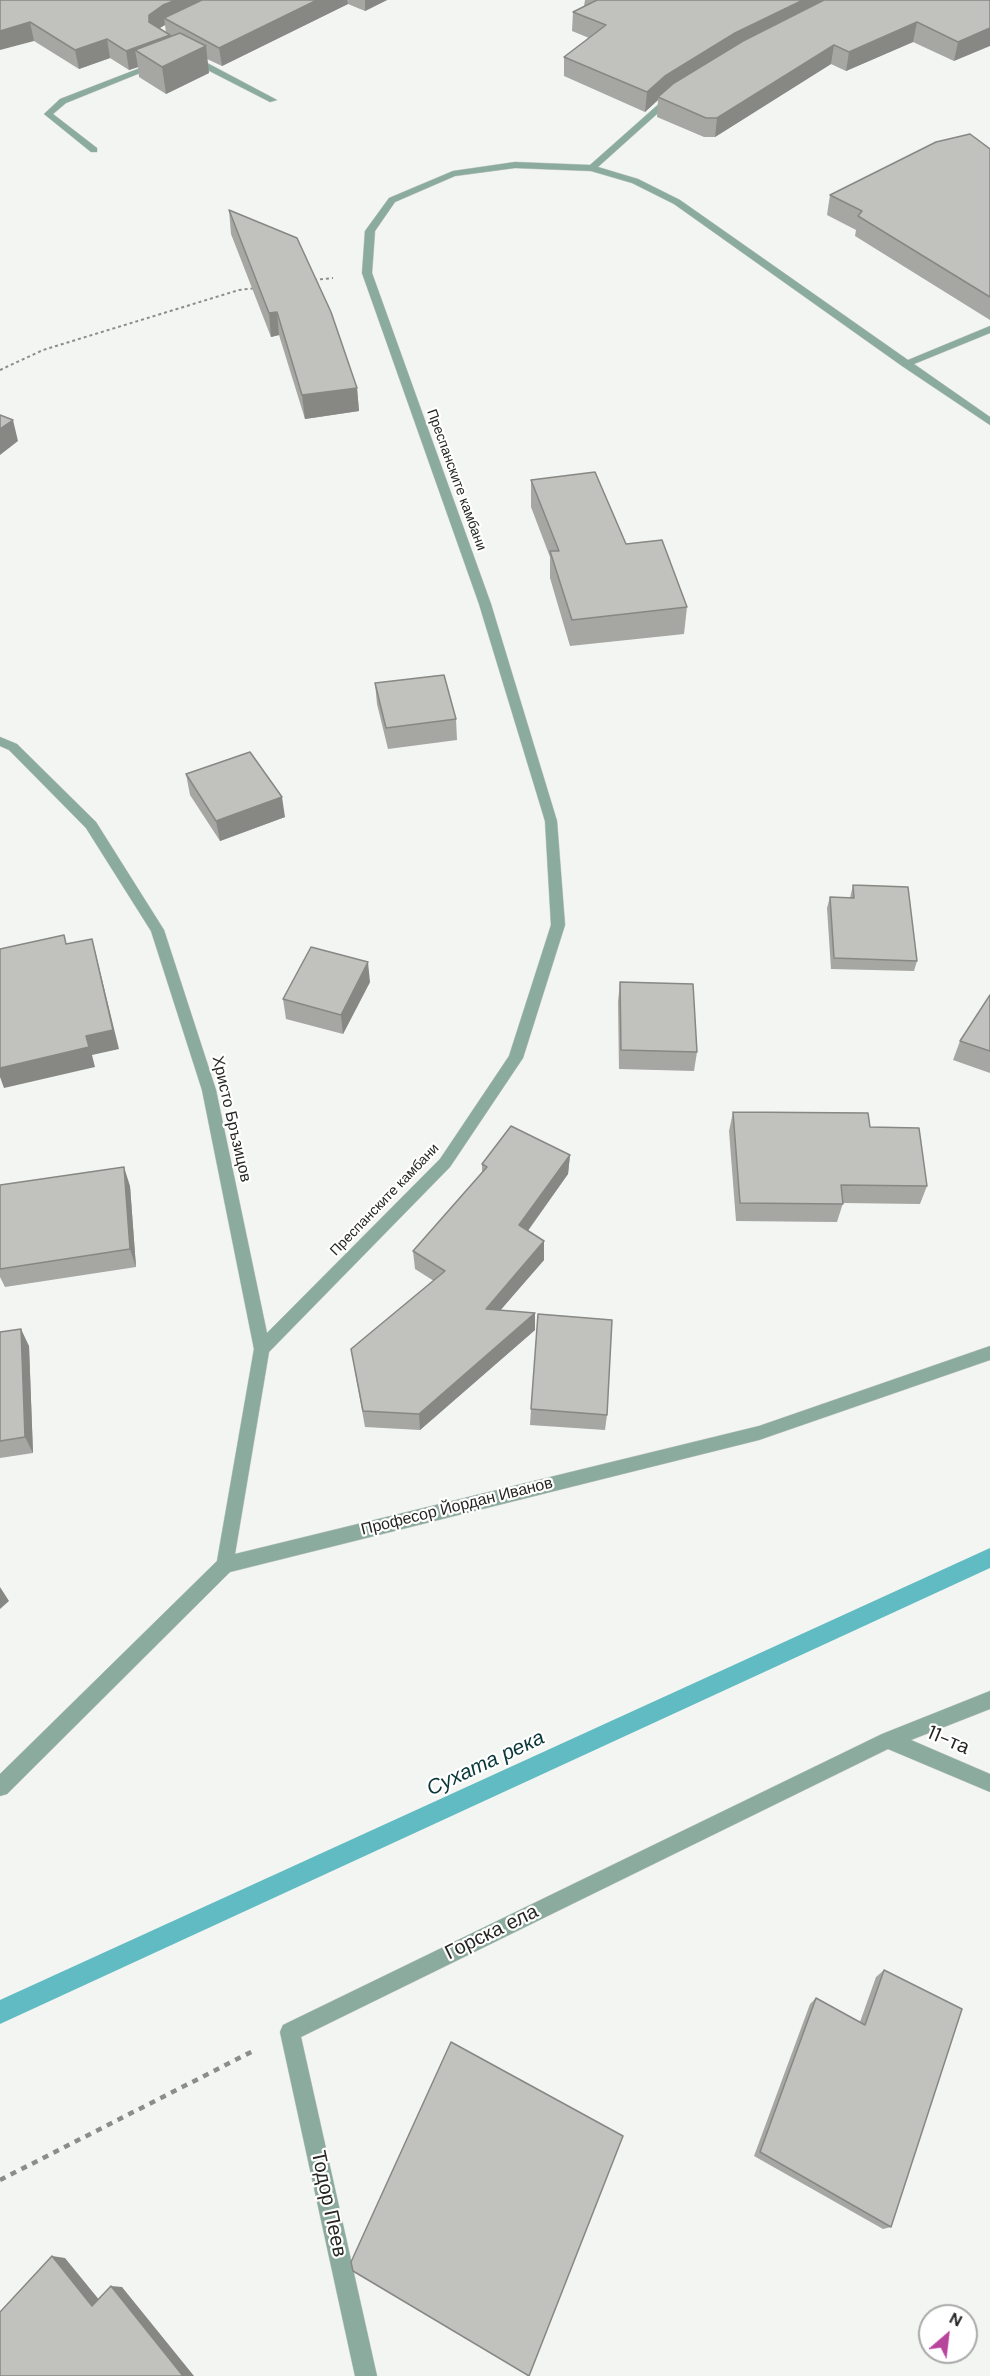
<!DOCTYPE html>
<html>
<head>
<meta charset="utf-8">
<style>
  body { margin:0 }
  #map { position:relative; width:990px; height:2376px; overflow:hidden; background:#f2f5f1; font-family:"DM Sans",sans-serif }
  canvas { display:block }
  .north { position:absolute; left:918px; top:2304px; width:60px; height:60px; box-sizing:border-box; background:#fff; border:2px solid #a8a9a8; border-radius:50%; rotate:28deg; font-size:16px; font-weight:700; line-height:24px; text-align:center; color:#262725 }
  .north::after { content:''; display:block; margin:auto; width:21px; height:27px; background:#b9449c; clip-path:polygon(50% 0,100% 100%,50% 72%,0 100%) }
</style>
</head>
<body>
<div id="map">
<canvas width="990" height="2376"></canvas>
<div class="north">N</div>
</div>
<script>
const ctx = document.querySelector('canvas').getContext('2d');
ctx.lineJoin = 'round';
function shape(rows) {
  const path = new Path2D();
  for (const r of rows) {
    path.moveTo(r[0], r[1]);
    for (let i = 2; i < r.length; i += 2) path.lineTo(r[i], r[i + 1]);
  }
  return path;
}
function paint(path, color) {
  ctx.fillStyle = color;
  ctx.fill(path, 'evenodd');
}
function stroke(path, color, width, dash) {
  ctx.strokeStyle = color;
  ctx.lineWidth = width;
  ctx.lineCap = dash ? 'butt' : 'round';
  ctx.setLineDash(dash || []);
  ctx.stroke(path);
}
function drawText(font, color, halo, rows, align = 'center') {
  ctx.font = font + ' "DM Sans",sans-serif';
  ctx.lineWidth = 4.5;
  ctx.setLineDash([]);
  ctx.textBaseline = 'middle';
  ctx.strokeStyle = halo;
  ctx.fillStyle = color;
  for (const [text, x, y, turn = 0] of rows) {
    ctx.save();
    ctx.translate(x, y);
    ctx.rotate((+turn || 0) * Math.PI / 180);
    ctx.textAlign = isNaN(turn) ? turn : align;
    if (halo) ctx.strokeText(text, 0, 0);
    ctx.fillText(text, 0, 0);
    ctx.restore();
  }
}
const stream = shape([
  [990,1548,990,1568,0,2024,0,2000,990,1548]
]);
const pathFar1 = shape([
  [314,280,333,278],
  [0,370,43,350,239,290,256,288]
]);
const path = shape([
  [0,2180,253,2051]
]);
const service = shape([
  [670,94,677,96,598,167,638,179,680,200,908,360,990,326,990,333,914,364,990,417,990,425,902,366,674,204,632,183,591,171,515,168,455,176,395,202,375,231,372,273,367,276,362,273,365,231,389,198,453,171,515,162,590,165,670,94]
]);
const minor = shape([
  [188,56,194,56,277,100,270,102,188,60,188,56],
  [153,63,160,65,66,103,53,114,97,148,97,152,91,152,44,114,60,99,153,63],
  [367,270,372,273,491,604,557,821,565,925,523,1058,450,1167,269,1352,235,1554,759,1426,990,1346,990,1360,759,1440,230,1572,7,1794,0,1796,0,1774,217,1561,254,1349,202,1090,151,931,86,828,9,750,0,746,0,737,17,744,96,822,164,930,216,1090,267,1333,440,1159,509,1056,551,925,545,821,479,604,362,273,367,270],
  [990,1691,990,1709,911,1740,990,1774,990,1792,888,1749,301,2037,377,2376,355,2376,280,2032,283,2025,882,1734,990,1691]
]);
const wall = shape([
  [0,0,387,0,365,11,348,4,222,66,207,59,209,73,166,94,139,77,138,67,129,70,110,58,79,69,34,41],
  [165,25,166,33,159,28],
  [585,0,990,0,954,61,913,42,846,71,831,64,715,137,704,137,657,117,658,100,645,112,564,76,564,57,589,38,572,31,573,12,584,6],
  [990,149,990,320,855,236,856,230,827,215,830,195],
  [229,210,357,388,359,411,305,419,279,335,271,337,231,234],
  [531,480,626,544,687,607,684,634,570,646,550,578,550,557,531,507],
  [375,683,456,719,457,740,388,749,377,704],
  [186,774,285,817,220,841,190,795],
  [853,885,917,961,914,971,831,969,827,908,830,897,850,898],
  [370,982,343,1034,286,1019,283,999],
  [620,982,697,1052,694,1071,619,1069,618,1002],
  [990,995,990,1073,953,1060,960,1041],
  [733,1112,927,1186,920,1204,843,1203,837,1222,736,1221,729,1131],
  [570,1155,568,1174,528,1231,544,1241,544,1260,500,1310,535,1313,535,1330,420,1430,365,1427,351,1349,434,1281,415,1269,413,1251,482,1172,482,1164],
  [0,1185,130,1186,136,1267,5,1287,0,1277],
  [0,1332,29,1346,33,1453,0,1458],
  [531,1409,607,1415,605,1430,530,1425],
  [884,1970,891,2227,883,2229,754,2156,810,2004,816,1998,860,2022,876,1977]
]);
const shadedWall = shape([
  [176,0,220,0,164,18,165,25,152,33,149,22,149,15,163,5],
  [317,0,347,0,348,4,222,66,219,48],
  [365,0,387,0,365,11],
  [803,0,839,0,658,97,658,100,645,112,647,92,665,76,735,33],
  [30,22,34,41,0,50,0,31],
  [917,22,913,42,846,71,849,52],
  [990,28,990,46,954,61,958,42],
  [170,35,173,54,135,50,138,67,129,70,126,51],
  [107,39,110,58,79,69,75,50],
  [834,45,831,64,715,137,717,118],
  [206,46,209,73,166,94,162,67],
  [277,312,279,335,271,337,269,313],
  [357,388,359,411,305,419,302,395],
  [13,420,18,441,0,455,0,429],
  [282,797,285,817,220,841,216,821],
  [92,939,97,959,119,1049,92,1055,95,1067,4,1088,0,1077,0,1068,86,1036],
  [368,962,370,982,343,1034,341,1015],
  [570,1155,568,1174,518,1244,519,1225],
  [124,1167,130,1186,136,1267,130,1249],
  [544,1241,544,1260,486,1327,486,1309],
  [535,1313,535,1330,420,1430,419,1414],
  [21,1329,29,1346,33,1453,25,1437],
  [0,1587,9,1601,0,1609],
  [52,2256,65,2258,105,2307,92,2306],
  [111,2286,122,2287,194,2376,183,2376]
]);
const building = shape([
  [0,0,176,0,163,5,149,15,149,22,170,35,126,51,107,39,75,50,30,22,0,31,0,0],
  [202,0,317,0,219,48,164,18,202,0],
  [597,0,803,0,735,33,665,76,647,92,564,57,606,25,573,12,597,0],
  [824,0,990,0,990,28,958,42,917,22,849,52,834,45,717,118,706,118,658,97,674,83,743,41,824,0],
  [180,33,206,46,162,67,135,50,180,33],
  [970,134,990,149,990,297,858,216,862,211,830,195,936,142,970,134],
  [229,210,297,238,331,312,357,388,302,395,277,312,269,313,229,210],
  [0,415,13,420,0,429,0,415],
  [595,472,626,544,662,540,687,607,572,620,550,551,559,551,531,480,595,472],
  [444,675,456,719,386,728,375,683,444,675],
  [250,752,282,797,216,821,186,774,250,752],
  [853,885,908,887,917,961,834,958,830,897,854,898,853,885],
  [64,935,66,944,92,939,113,1030,86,1036,89,1047,0,1068,0,949,64,935],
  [311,947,368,962,341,1015,283,999,311,947],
  [620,982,693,984,697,1052,621,1050,620,982],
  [990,995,990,1051,960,1041,990,995],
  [733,1112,868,1113,870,1127,919,1128,927,1186,841,1185,843,1204,740,1203,733,1112],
  [511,1126,570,1155,519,1225,544,1241,486,1309,535,1313,419,1414,363,1411,351,1349,445,1271,413,1251,487,1167,482,1164,511,1126],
  [124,1167,130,1249,0,1269,0,1185,124,1167],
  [538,1314,612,1320,607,1415,531,1409,538,1314],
  [21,1329,25,1437,0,1441,0,1332,21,1329],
  [884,1970,962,2009,891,2227,760,2152,816,1998,865,2025,884,1970],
  [451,2042,623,2136,529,2376,353,2271,351,2262,451,2042],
  [52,2256,92,2306,111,2286,183,2376,0,2376,0,2312,52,2256]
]);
const farStreetnames = [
  ["Преспанските камбани",456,480,70],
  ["Преспанските камбани",385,1200,-46]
];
const streetNames = [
  ["Христо Бръзицов",231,1119,77],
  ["Професор Йордан Иванов",457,1507,-14]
];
const nearStreetnames = [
  ["11-та",948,1741,23],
  ["Горска ела",492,1933,-26],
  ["Тодор Пеев",328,2204,78]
];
const nearWaternames = [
  ["Сухата река",486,1764,-25]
];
paint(stream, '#61bbc2');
stroke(service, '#cdd0cc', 1);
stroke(minor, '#cdd0cc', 1);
stroke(pathFar1, '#8b8d8a', 2, [3, 3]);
stroke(path, '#8b8d8a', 4.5, [6, 6]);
paint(service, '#8cab9f');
paint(minor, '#8cab9f');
paint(wall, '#a6a6a3');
paint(shadedWall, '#878784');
paint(building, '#c1c1bd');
stroke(building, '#878784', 1.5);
drawText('14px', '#262725', '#fff', farStreetnames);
drawText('16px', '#262725', '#fff', streetNames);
drawText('20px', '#262725', '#fff', nearStreetnames);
drawText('italic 21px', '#0a373a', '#fff', nearWaternames);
</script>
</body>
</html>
